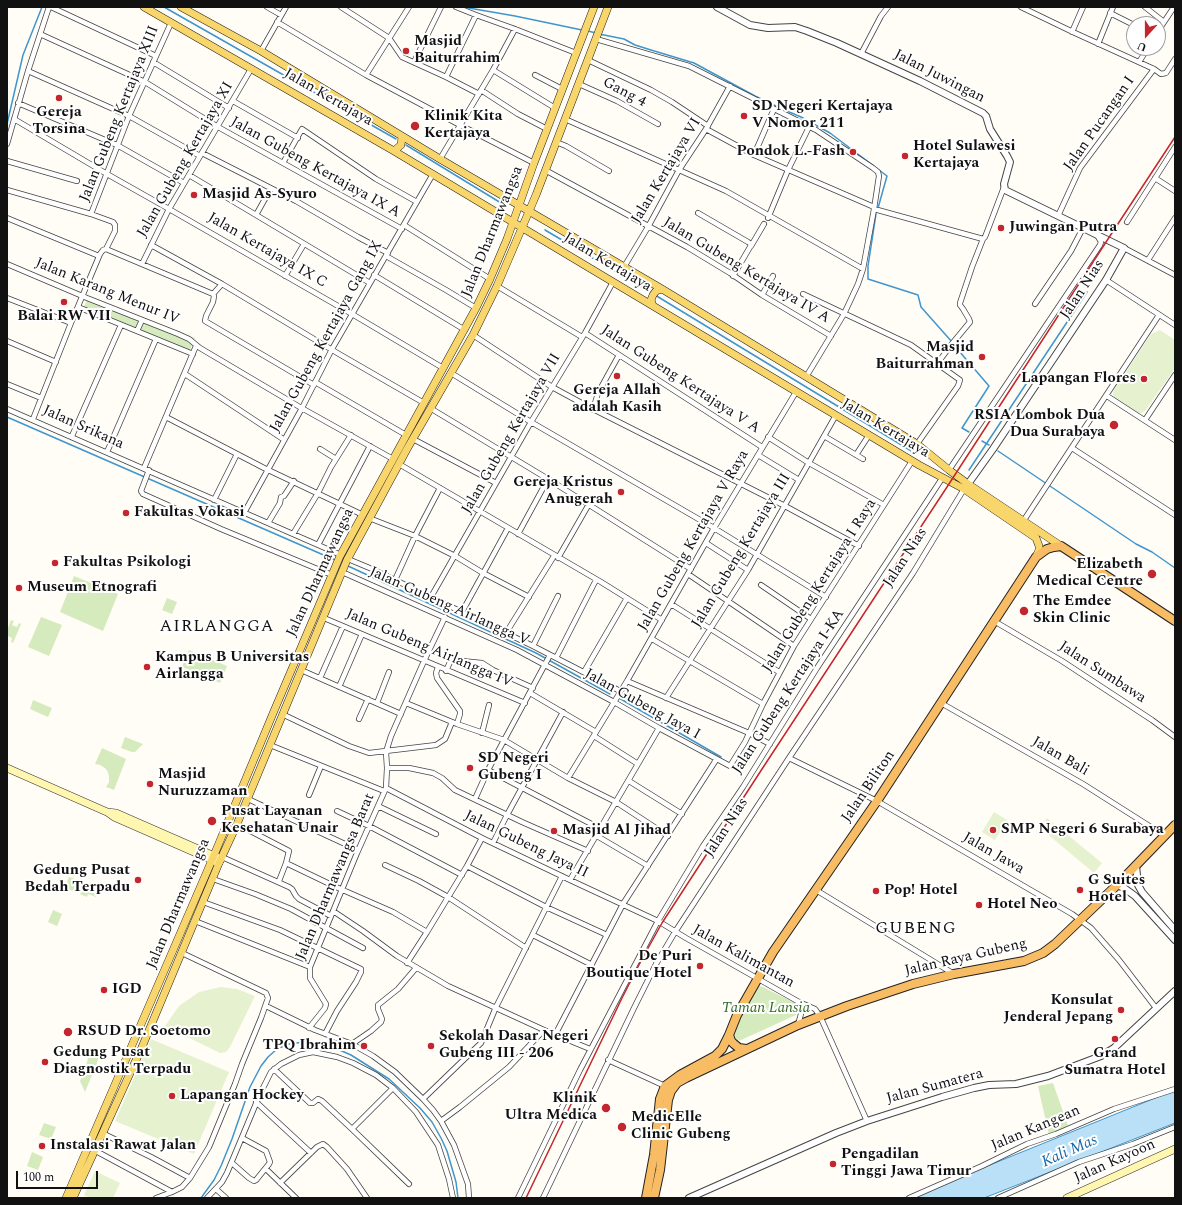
<!DOCTYPE html>
<html>
<head>
<meta charset="utf-8">
<style>
  body { margin:0 }
  #map { position:relative; width:1182px; height:1205px; overflow:hidden; background:#fffdf5; font-family:Spectral,serif }
  canvas { display:block }
  .frame { position:absolute; inset:0; border:8px solid #111; pointer-events:none }
  .north { position:absolute; left:1126px; top:16px; width:40px; height:40px; box-sizing:border-box; background:#fff; border:1px solid #a0a0a0; border-radius:50%; rotate:201deg; font-size:11px; font-weight:700; line-height:16px; text-align:center; color:#111 }
  .north::after { content:''; display:block; margin:auto; width:14px; height:18px; background:#c4262e; clip-path:polygon(50% 0,100% 100%,50% 72%,0 100%) }
  .scale { position:absolute; left:16px; top:1171px; width:82px; height:18px; box-sizing:border-box; border:2px solid #111; border-top:0; padding-left:5px; font-size:12px; line-height:14px; white-space:nowrap; color:#111; -webkit-text-stroke:3px #fff; paint-order:stroke }
</style>
</head>
<body>
<div id="map">
<canvas width="1182" height="1205"></canvas>
<div class="frame"></div>
<div class="north">U</div>
<div class="scale">100 m</div>
</div>
<script>
const ctx = document.querySelector('canvas').getContext('2d');
ctx.lineJoin = 'round';
function paint(path, color) {
  ctx.fillStyle = color;
  ctx.fill(path, 'evenodd');
}
function shape(rows) {
  const path = new Path2D();
  for (const r of rows) {
    path.moveTo(r[0], r[1]);
    for (let i = 2; i < r.length; i += 2) path.lineTo(r[i], r[i + 1]);
  }
  return path;
}
function stroke(path, color, width, dash) {
  ctx.strokeStyle = color;
  ctx.lineWidth = width;
  ctx.lineCap = dash ? 'butt' : 'round';
  ctx.setLineDash(dash || []);
  ctx.stroke(path);
}
function drawText(font, color, halo, rows, align = 'center') {
  ctx.font = font + ' Spectral,serif';
  ctx.lineWidth = 4;
  ctx.setLineDash([]);
  ctx.textBaseline = 'middle';
  ctx.strokeStyle = halo;
  ctx.fillStyle = color;
  for (const [text, x, y, turn = 0] of rows) {
    ctx.save();
    ctx.translate(x, y);
    ctx.rotate((+turn || 0) * Math.PI / 180);
    ctx.textAlign = isNaN(turn) ? turn : align;
    if (halo) ctx.strokeText(text, 0, 0);
    ctx.fillText(text, 0, 0);
    ctx.restore();
  }
}
const green = shape([
  [88,296,129,313,195,338,190,350,167,342,84,307],
  [74,576,118,594,103,631,60,612],
  [167,598,177,602,172,614,162,610],
  [41,617,62,625,49,656,28,647],
  [11,620,14,621,12,625,17,627,19,623,21,624,13,643,11,642,12,638,8,636,7,637,7,631],
  [189,650,227,666,220,683,182,667],
  [33,700,52,708,48,717,30,709],
  [125,737,143,744,135,752,132,752,121,748],
  [102,748,126,759,114,790,106,787,109,782,109,777,108,772,105,768,100,765,95,764],
  [69,877,78,880,73,891,65,888],
  [85,883,93,887,91,890,97,893,96,897,88,894,87,897,80,894],
  [53,910,62,914,57,926,48,922],
  [758,986,763,987,795,1003,798,1007,798,1010,796,1015,741,1040,736,1041,732,1037,755,987],
  [100,1052,97,1063,85,1092,80,1081,84,1072,89,1055],
  [1053,1083,1068,1126,1049,1135,1038,1086],
  [44,1123,56,1127,51,1139,39,1135],
  [32,1152,43,1157,38,1170,27,1166]
]);
const pitch = shape([
  [1160,330,1175,340,1175,368,1145,411,1141,413,1136,413,1116,400,1113,394,1114,390,1151,334],
  [994,812,1007,820,995,840,982,832],
  [1047,818,1102,863,1094,873,1039,827],
  [221,987,237,989,255,996,230,1047,226,1052,220,1053,165,1026,179,1006,199,992],
  [151,1039,229,1072,194,1154,115,1121],
  [95,1171,120,1183,113,1198,90,1198,84,1195]
]);
const water = shape([
  [1175,1090,1175,1123,984,1198,913,1198,938,1186,1175,1090]
]);
const stream = shape([
  [164,7,396,139],
  [463,7,515,16,582,30],
  [588,31,596,33],
  [599,34,624,39,635,45,651,50,694,63,755,96,780,108,801,117,830,133,887,176,878,208],
  [7,124,23,55,42,7],
  [406,145,501,203],
  [876,214,868,266,868,279,918,295,921,307,952,342],
  [545,230,652,293],
  [655,295,913,452],
  [953,344,989,386,962,428,969,432],
  [7,417,335,560],
  [982,441,989,445],
  [998,451,1136,544,1152,552,1175,568],
  [969,470,1087,292],
  [348,566,536,653,610,694],
  [619,698,721,757],
  [201,1198,214,1180,221,1166,232,1139,250,1087,261,1066,268,1057,277,1049,289,1044,304,1042,316,1042,335,1048,351,1055,389,1079,420,1108,432,1122,441,1138,447,1151,456,1182,458,1198]
]);
const minor = shape([
  [51,7,156,56],
  [267,7,281,15],
  [341,7,389,38,402,57,446,77,479,94],
  [456,7,476,15,515,29,576,53],
  [1021,7,1075,33,1154,69,1161,74,1166,73,1175,59],
  [1145,7,1164,22],
  [1110,13,1134,25],
  [277,22,366,75,460,125,534,163],
  [1158,31,1174,7],
  [1072,32,1083,7],
  [40,34,145,82,218,127,402,229],
  [596,39,689,66,816,130,873,168,878,172,879,176,874,209,863,269,858,284,844,314,806,377],
  [1098,44,1113,7],
  [261,51,286,7],
  [861,54,881,16,888,7],
  [588,60,651,90,672,102,708,126],
  [153,62,229,108],
  [414,62,441,7],
  [1139,62,1148,48],
  [493,70,555,108],
  [28,71,129,116,200,156],
  [366,75,409,7],
  [535,75,562,89],
  [446,77,476,15],
  [579,84,617,101,658,124],
  [481,90,518,114,547,129],
  [233,101,298,138],
  [18,103,117,145,184,183],
  [14,119,107,174,169,209,352,314,443,368],
  [565,119,726,191,863,269],
  [706,129,754,155,874,207],
  [556,142,566,146,609,171],
  [7,144,28,71,49,7],
  [202,153,296,201,358,237,388,253],
  [754,155,774,109],
  [440,159,493,70,515,29],
  [7,161,77,181],
  [283,163,302,129,376,179,417,202],
  [545,170,687,247,730,273,762,295,831,336],
  [189,175,370,283],
  [1155,178,1175,191],
  [7,190,91,214,113,222,115,225,115,231,106,249],
  [874,209,983,239],
  [698,213,748,242,751,244,750,247,733,276],
  [91,214,129,116,171,23],
  [256,215,271,188],
  [1058,216,1080,168,1154,69],
  [7,218,99,256],
  [768,218,788,170,809,127],
  [1127,222,1175,147],
  [404,225,490,279],
  [151,245,222,284,339,354,424,403],
  [751,246,764,224],
  [1124,248,1175,275],
  [386,256,446,290,476,308],
  [1148,260,1175,218],
  [7,264,87,298,178,334,189,339,200,348,298,406,393,459],
  [142,264,169,209,251,69],
  [624,267,648,227,679,170,706,129,730,86],
  [374,275,465,330],
  [285,276,304,244],
  [1106,280,1175,325],
  [497,286,582,337],
  [213,294,214,296,213,302,206,316,205,321,314,385],
  [213,294,222,284],
  [803,294,911,345,960,380,958,386,917,444],
  [762,295,773,276],
  [7,298,71,323],
  [1035,304,1071,251,1083,228],
  [78,307,193,354],
  [137,331,142,320],
  [585,333,762,447],
  [473,335,552,387,587,406,785,506,859,546],
  [7,341,56,362],
  [937,364,951,345,970,322,969,319,963,309,960,305,960,303,972,267,983,239,985,237,1004,187],
  [451,373,531,422,714,528,826,597],
  [185,374,283,439],
  [315,382,406,435],
  [7,384,41,398],
  [1107,396,1175,440],
  [430,408,548,479,691,569],
  [7,409,341,555],
  [593,410,598,393,609,373,619,355],
  [166,417,264,468,363,515],
  [33,419,71,323,100,254,103,250,106,249,213,294],
  [1145,420,1175,375],
  [72,436,121,325],
  [824,436,863,459],
  [768,437,809,463,884,505],
  [413,439,496,483],
  [1072,448,1175,515],
  [320,449,336,459],
  [107,452,156,339],
  [758,455,799,480],
  [856,455,869,435],
  [399,464,601,582,662,620],
  [144,468,196,346],
  [149,470,141,491,143,494,221,529,332,575],
  [949,470,1100,245,1101,242,1097,235],
  [214,500,237,454],
  [244,513,302,408,332,349,433,174],
  [369,518,415,536,455,556,483,573,529,597],
  [1024,520,1159,315],
  [268,523,280,503,281,497,284,496,294,481],
  [293,534,318,493,331,467,351,435],
  [518,534,548,479],
  [706,543,748,570],
  [318,545,370,446],
  [558,558,589,504],
  [348,559,372,569,533,646,620,691],
  [342,572,517,650,614,702,659,728,730,766,745,742,763,704,794,646,912,461],
  [688,574,794,646],
  [395,580,415,536,440,488],
  [761,585,811,619],
  [431,597,531,422,585,333,613,282],
  [671,604,779,672],
  [462,612,508,528],
  [324,618,525,703],
  [994,621,1062,661,1152,720,1175,737],
  [506,633,554,556],
  [652,639,763,704],
  [533,646,558,596],
  [556,658,596,580],
  [438,667,436,673,437,678,460,711,460,714,457,724],
  [301,670,401,714],
  [446,671,450,662,452,660,482,663,493,670,533,688],
  [584,672,627,598],
  [320,678,343,626],
  [627,681,749,733,770,744],
  [339,687,362,634],
  [530,693,596,732],
  [666,698,748,570,836,415],
  [377,703,389,672],
  [406,703,457,724,504,740,568,778,616,802,668,836],
  [941,703,1083,784,1165,836],
  [282,714,349,746,369,753,436,745,445,739,452,722],
  [359,719,368,699],
  [482,733,489,705],
  [594,736,638,764],
  [270,745,384,791],
  [789,758,877,801,1072,914,1091,928,1119,960,1156,1008],
  [387,768,409,768,433,773,442,778,455,790,522,822,588,851],
  [488,770,601,829],
  [568,778,627,681,714,528,796,392],
  [629,781,682,814],
  [386,788,482,838,570,880,658,921,686,938,799,1002,815,1009,820,1016,867,1121],
  [309,795,321,766],
  [248,799,358,850],
  [475,799,488,770,550,655],
  [378,806,436,834],
  [337,811,369,826,462,875],
  [237,824,289,851,286,863,336,887,393,912,427,932],
  [597,836,648,866],
  [493,843,507,815,563,712],
  [222,857,289,887,292,889,296,896,299,899,331,916],
  [385,865,419,881,448,897,526,948],
  [467,866,546,907,607,935],
  [213,879,255,894,291,909,363,948],
  [570,880,659,728],
  [279,881,286,863],
  [816,890,954,974],
  [203,902,280,930,361,969,361,972,356,982,337,1011,325,1034],
  [333,911,363,931,397,956,448,986,544,1030,590,1049],
  [195,921,310,967],
  [533,935,592,965],
  [407,963,427,932,467,866,482,838],
  [266,1006,315,1030,352,1044,373,1056,395,1072,423,1099,433,1110,441,1121,454,1145,468,1184,469,1198],
  [798,1025,802,1010,799,1002],
  [309,1028,325,1008,326,1004,310,978,310,967,357,853,386,788,387,768,386,752,391,736,424,661,445,617],
  [555,1035,623,904,716,760],
  [352,1044,371,1031,381,1022,382,1019,378,1009,378,1005,398,989,416,968],
  [608,1060,665,1086],
  [274,1069,310,1103,313,1103,318,1099,322,1101,352,1129,409,1184],
  [423,1099,481,1043,496,1007,562,876],
  [256,1102,311,1153],
  [441,1121,460,1107,509,1067,544,1030],
  [352,1129,393,1088],
  [102,1133,151,1157,190,1178],
  [94,1150,172,1192],
  [232,1163,249,1178,254,1181,256,1180,269,1164,270,1162,266,1151,242,1138],
  [266,1169,296,1198],
  [280,1183,317,1147,323,1144,327,1147,347,1169,367,1198],
  [216,1189,226,1198],
  [156,1198,172,1192,182,1187,190,1178,209,1147,235,1084,242,1064,261,1018,268,998,266,993,182,953],
  [207,1198,222,1182,227,1173,260,1094,271,1072,281,1064,299,1055,313,1052,337,1057,353,1063,376,1075,393,1088,416,1112,438,1145,449,1179,453,1198],
  [518,1198,580,1070,658,921,703,846,743,787,817,668,943,477],
  [543,1198,634,1008,656,964,675,932,789,758,913,573,964,489],
  [909,1198,982,1166,1027,1144,1056,1134,1114,1109,1175,1089],
  [998,1198,1079,1162,1133,1144,1175,1127]
]);
const tertiary = shape([
  [717,7,750,25,768,28,795,27,807,31,837,43,920,81,983,113,986,116,990,129,1007,156,1010,162,1004,184,1005,190,1124,248,1106,280,993,449,968,484],
  [1136,866,1138,885,1142,892,1175,930],
  [1117,885,1124,888,1135,896,1175,940],
  [689,1198,836,1133,867,1121,942,1097,974,1088,989,1085,1016,1084,1048,1076,1101,1056,1114,1048,1175,991]
]);
const secondary = shape([
  [7,768,107,812,116,813,221,859],
  [107,812,114,817,219,863],
  [1067,1198,1175,1149]
]);
const primary = shape([
  [144,7,394,151,919,465,964,489,1036,538,1039,546,1039,550,1036,557],
  [181,7,261,51,440,159,662,289,917,444,949,470,968,484,1061,546],
  [394,151,401,145,402,137],
  [653,306,651,300,653,295,656,291,662,289],
  [66,1198,212,860,274,711,340,556,476,308,490,279,507,239,534,163,594,7],
  [73,1198,142,1047,219,863,237,824,347,560,407,449,473,335,497,286,536,195,608,7]
]);
const trunk = shape([
  [729,1035,731,1041,734,1044,739,1048,746,1049],
  [646,1198,654,1155,660,1099,665,1086,680,1075,715,1056,722,1049,729,1035,737,1015,773,952,877,801,1036,557,1047,549,1054,547,1061,546,1175,621],
  [654,1198,660,1170,668,1100,671,1091,677,1083,686,1078,798,1025,847,1006,913,984,954,974,1024,961,1043,953,1055,944,1117,885,1175,825]
]);
const rail = shape([
  [526,1198,622,998,642,959,662,923,764,766,947,487,1108,239,1175,137]
]);
const markers = [
  [406,51,4,"#c4262e"],
  [59,98,4,"#c4262e"],
  [744,116,4,"#c4262e"],
  [415,126,5,"#c4262e"],
  [853,152,4,"#c4262e"],
  [905,156,4,"#c4262e"],
  [194,195,4,"#c4262e"],
  [1001,228,4,"#c4262e"],
  [64,302,4,"#c4262e"],
  [982,357,4,"#c4262e"],
  [617,376,4,"#c4262e"],
  [1144,379,4,"#c4262e"],
  [1114,425,5,"#c4262e"],
  [621,492,4,"#c4262e"],
  [126,513,4,"#c4262e"],
  [55,563,4,"#c4262e"],
  [1152,574,5,"#c4262e"],
  [19,588,4,"#c4262e"],
  [1024,611,5,"#c4262e"],
  [147,667,4,"#c4262e"],
  [470,768,4,"#c4262e"],
  [150,784,4,"#c4262e"],
  [212,821,5,"#c4262e"],
  [993,830,4,"#c4262e"],
  [554,831,4,"#c4262e"],
  [138,880,4,"#c4262e"],
  [1080,890,4,"#c4262e"],
  [876,891,4,"#c4262e"],
  [979,905,4,"#c4262e"],
  [700,966,4,"#c4262e"],
  [104,990,4,"#c4262e"],
  [1121,1010,4,"#c4262e"],
  [68,1032,5,"#c4262e"],
  [1115,1039,4,"#c4262e"],
  [364,1046,4,"#c4262e"],
  [431,1046,4,"#c4262e"],
  [45,1062,4,"#c4262e"],
  [172,1096,4,"#c4262e"],
  [606,1108,5,"#c4262e"],
  [622,1127,5,"#c4262e"],
  [42,1146,4,"#c4262e"],
  [833,1164,4,"#c4262e"]
];
const poiNames = [
  ["Masjid",414,42],
  ["Baiturrahim",414,59],
  ["SD Negeri Kertajaya",752,107],
  ["V Nomor 211",752,124],
  ["Gereja",59,113,"center"],
  ["Torsina",59,130,"center"],
  ["Klinik Kita",424,117],
  ["Kertajaya",424,134],
  ["Hotel Sulawesi",913,147],
  ["Kertajaya",913,164],
  ["Pondok L.-Fash",845,152,"right"],
  ["Masjid As-Syuro",202,195],
  ["Juwingan Putra",1009,228],
  ["Balai RW VII",64,317,"center"],
  ["Masjid",974,348,"right"],
  ["Baiturrahman",974,365,"right"],
  ["Lapangan Flores",1136,379,"right"],
  ["Gereja Allah",617,391,"center"],
  ["adalah Kasih",617,408,"center"],
  ["RSIA Lombok Dua",1105,416,"right"],
  ["Dua Surabaya",1105,433,"right"],
  ["Gereja Kristus",613,483,"right"],
  ["Anugerah",613,500,"right"],
  ["Fakultas Vokasi",134,513],
  ["Fakultas Psikologi",63,563],
  ["Elizabeth",1143,565,"right"],
  ["Medical Centre",1143,582,"right"],
  ["Museum Etnografi",27,588],
  ["The Emdee",1033,602],
  ["Skin Clinic",1033,619],
  ["Kampus B Universitas",155,658],
  ["Airlangga",155,675],
  ["SD Negeri",478,759],
  ["Gubeng I",478,776],
  ["Masjid",158,775],
  ["Nuruzzaman",158,792],
  ["Pusat Layanan",221,812],
  ["Kesehatan Unair",221,829],
  ["SMP Negeri 6 Surabaya",1001,830],
  ["Masjid Al Jihad",562,831],
  ["Gedung Pusat",130,871,"right"],
  ["Bedah Terpadu",130,888,"right"],
  ["G Suites",1088,881],
  ["Hotel",1088,898],
  ["Pop! Hotel",884,891],
  ["Hotel Neo",987,905],
  ["De Puri",692,957,"right"],
  ["Boutique Hotel",692,974,"right"],
  ["IGD",112,990],
  ["Konsulat",1113,1001,"right"],
  ["Jenderal Jepang",1113,1018,"right"],
  ["RSUD Dr. Soetomo",77,1032],
  ["Sekolah Dasar Negeri",439,1037],
  ["Gubeng III - 206",439,1054],
  ["TPQ Ibrahim",356,1046,"right"],
  ["Gedung Pusat",53,1053],
  ["Diagnostik Terpadu",53,1070],
  ["Grand",1115,1054,"center"],
  ["Sumatra Hotel",1115,1071,"center"],
  ["Lapangan Hockey",180,1096],
  ["Klinik",597,1099,"right"],
  ["Ultra Medica",597,1116,"right"],
  ["MedicElle",631,1118],
  ["Clinic Gubeng",631,1135],
  ["Instalasi Rawat Jalan",50,1146],
  ["Pengadilan",841,1155],
  ["Tinggi Jawa Timur",841,1172]
];
const streetNames = [
  ["Jalan Juwingan",939,77,27],
  ["Gang 4",624,93,28],
  ["Jalan Kertajaya",328,98,30],
  ["Jalan Gubeng Kertajaya XIII",120,114,-68],
  ["Jalan Pucangan I",1100,124,-55],
  ["Jalan Gubeng Kertajaya XI",186,160,-60],
  ["Jalan Gubeng Kertajaya IX A",315,168,29],
  ["Jalan Kertajaya VI",667,171,-59],
  ["Jalan Dharmawangsa",493,232,-68],
  ["Jalan Kertajaya IX C",267,251,30],
  ["Jalan Kertajaya",607,263,31],
  ["Jalan Gubeng Kertajaya IV A",746,271,31],
  ["Jalan Nias",1083,290,-57],
  ["Jalan Karang Menur IV",107,292,22],
  ["Jalan Gubeng Kertajaya Gang IX",327,337,-61],
  ["Jalan Gubeng Kertajaya V A",680,380,33],
  ["Jalan Srikana",83,428,24],
  ["Jalan Kertajaya",885,429,31],
  ["Jalan Gubeng Kertajaya VII",512,434,-60],
  ["Jalan Gubeng Kertajaya V Raya",694,541,-60],
  ["Jalan Gubeng Kertajaya III",742,551,-59],
  ["Jalan Nias",906,558,-57],
  ["Jalan Dharmawangsa",321,573,-65],
  ["Jalan Gubeng Kertajaya I Raya",820,586,-58],
  ["Jalan Gubeng Airlangga V",449,607,24],
  ["Jalan Gubeng Airlangga IV",429,649,23],
  ["Jalan Sumbawa",1102,673,33],
  ["Jalan Gubeng Kertajaya I-KA",789,692,-57],
  ["Jalan Gubeng Jaya I",642,705,29],
  ["Jalan Bali",1060,757,30],
  ["Jalan Biliton",869,787,-56],
  ["Jalan Nias",727,828,-57],
  ["Jalan Gubeng Jaya II",526,845,26],
  ["Jalan Jawa",993,854,30],
  ["Jalan Dharmawangsa Barat",336,877,-67],
  ["Jalan Dharmawangsa",179,904,-67],
  ["Jalan Kalimantan",743,957,29],
  ["Jalan Raya Gubeng",966,958,-13],
  ["Jalan Sumatera",935,1087,-15],
  ["Jalan Kangean",1036,1129,-23],
  ["Jalan Kayoon",1115,1162,-24]
];
const parkNames = [
  ["Taman Lansia",766,1009]
];
const waterNames = [
  ["Kali Mas",1070,1152,-24]
];
const quarterNames = [
  ["AIRLANGGA",217,628],
  ["GUBENG",916,930]
];
paint(green, '#d5ebbd');
paint(pitch, '#e6f2cf');
paint(water, '#b9e0f7');
stroke(water, '#3f96cf', 1);
stroke(stream, '#3f96cf', 1.5);
stroke(minor, '#444', 6);
stroke(tertiary, '#444', 8);
stroke(secondary, '#333', 8);
stroke(primary, '#222', 8);
stroke(trunk, '#222', 10);
stroke(minor, '#fff', 4.5);
stroke(tertiary, '#fff', 6);
stroke(secondary, '#fff6b0', 7);
stroke(primary, '#f9d66b', 7);
stroke(trunk, '#f7bc64', 8);
stroke(rail, '#c4262e', 1.5);
for (const [x, y, r, color] of markers) {
  const dot = new Path2D();
  dot.arc(x, y, r, 0, 2 * Math.PI);
  ctx.fillStyle = color;
  ctx.fill(dot);
  stroke(dot, '#fff', 1.5);
}
drawText('bold 15px', '#111', '#fff', poiNames, 'left');
drawText('15px', '#111', '#fff', streetNames);
drawText('italic 15px', '#2f6b1f', '#fff', parkNames);
drawText('italic 16px', '#1768a6', '#fff', waterNames);
ctx.letterSpacing = '1px';
drawText('17px', '#111', '#fff', quarterNames);
ctx.letterSpacing = '0px';
</script>
</body>
</html>
